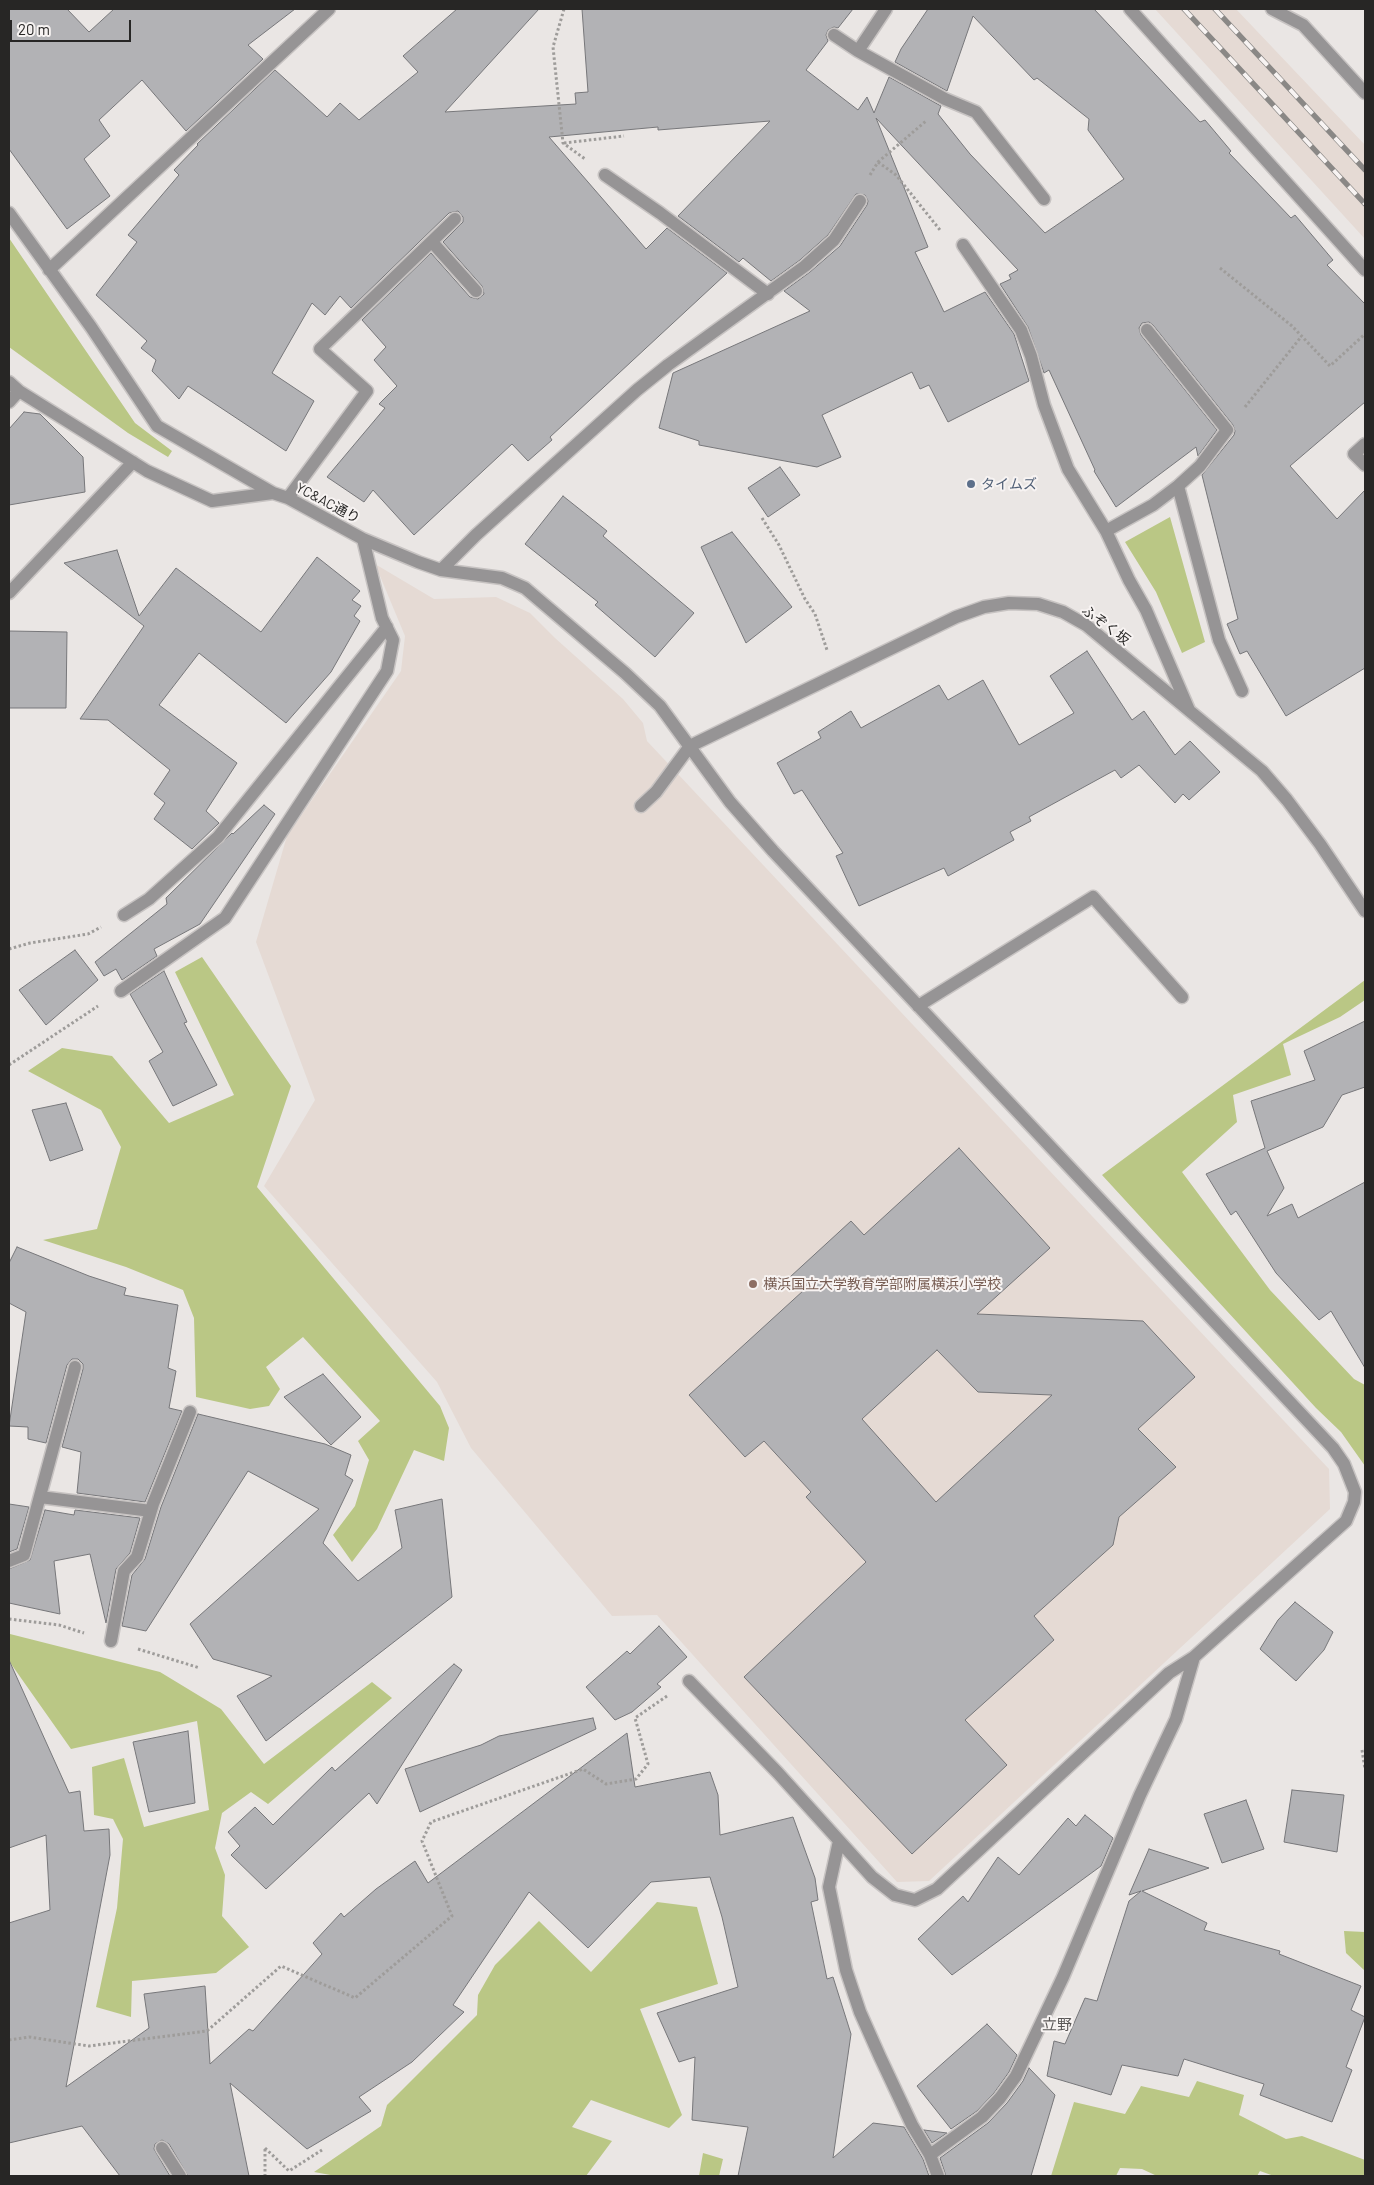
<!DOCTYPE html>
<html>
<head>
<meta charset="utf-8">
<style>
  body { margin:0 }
  #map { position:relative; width:1374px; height:2185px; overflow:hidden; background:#eae6e4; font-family:Barlow,sans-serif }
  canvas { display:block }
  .frame { position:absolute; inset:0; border:10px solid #272625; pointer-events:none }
  .scale { position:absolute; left:10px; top:20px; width:121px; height:22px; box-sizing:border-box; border:2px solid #272625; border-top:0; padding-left:6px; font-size:15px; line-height:18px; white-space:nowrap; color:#272625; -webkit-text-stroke:4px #f7f3f2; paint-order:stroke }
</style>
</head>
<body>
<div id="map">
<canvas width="1374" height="2185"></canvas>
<div class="frame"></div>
<div class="scale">20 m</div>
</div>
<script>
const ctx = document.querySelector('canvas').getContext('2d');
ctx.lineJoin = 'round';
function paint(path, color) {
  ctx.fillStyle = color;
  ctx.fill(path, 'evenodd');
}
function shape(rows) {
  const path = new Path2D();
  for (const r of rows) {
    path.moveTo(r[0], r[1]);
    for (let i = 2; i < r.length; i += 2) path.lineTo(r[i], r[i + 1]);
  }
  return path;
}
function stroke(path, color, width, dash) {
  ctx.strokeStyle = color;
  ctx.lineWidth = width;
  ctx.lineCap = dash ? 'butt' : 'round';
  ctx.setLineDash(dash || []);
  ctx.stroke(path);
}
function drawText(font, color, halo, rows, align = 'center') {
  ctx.font = font + ' Barlow,"Noto Sans JP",sans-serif';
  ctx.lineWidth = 4;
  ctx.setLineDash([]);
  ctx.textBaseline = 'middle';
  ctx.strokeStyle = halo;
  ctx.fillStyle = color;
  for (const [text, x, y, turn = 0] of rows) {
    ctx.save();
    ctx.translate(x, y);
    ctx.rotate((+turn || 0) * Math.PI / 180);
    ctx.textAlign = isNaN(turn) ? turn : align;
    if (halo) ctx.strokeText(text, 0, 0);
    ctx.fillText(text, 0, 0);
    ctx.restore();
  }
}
const built = shape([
  [1155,9,1236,9,1365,145,1365,239],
  [375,564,434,599,496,597,530,613,555,638,623,699,643,723,647,741,1329,1469,1330,1509,929,1881,897,1882,657,1615,612,1616,471,1448,437,1382,264,1186,315,1100,256,942,287,836,401,671,405,636]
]);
const green = shape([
  [9,238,135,423,172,451,168,457,128,433,9,347],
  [1170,517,1205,642,1182,653,1156,592,1125,542],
  [202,957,291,1086,257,1187,440,1406,449,1428,444,1461,414,1450,377,1529,352,1562,333,1535,355,1506,369,1460,358,1441,380,1421,303,1337,266,1367,280,1389,269,1406,250,1409,196,1397,194,1318,183,1290,126,1267,43,1240,97,1229,121,1147,101,1110,28,1071,62,1048,112,1056,169,1123,234,1095,175,972],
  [1365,980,1365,1000,1340,1017,1283,1044,1291,1075,1233,1095,1237,1122,1182,1172,1270,1290,1354,1379,1365,1385,1365,1466,1341,1432,1316,1408,1102,1175],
  [10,1634,160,1672,221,1709,264,1764,372,1682,392,1698,268,1804,251,1792,222,1813,215,1848,225,1875,222,1916,249,1947,216,1973,132,1981,131,2017,96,2007,117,1908,123,1839,113,1819,94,1815,92,1767,124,1758,144,1827,209,1810,197,1721,71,1749,9,1661],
  [657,1902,697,1907,718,1984,640,2009,682,2115,669,2128,591,2100,572,2127,612,2141,586,2176,336,2176,314,2172,381,2126,387,2105,477,2015,478,1995,495,1965,539,1921,591,1972],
  [1344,1931,1365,1932,1365,1971,1346,1953],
  [1197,2081,1244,2095,1239,2115,1286,2139,1302,2136,1365,2160,1365,2176,1274,2176,1260,2171,1257,2176,1157,2176,1142,2169,1120,2168,1116,2176,1051,2176,1074,2102,1125,2114,1141,2086,1189,2097],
  [703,2153,723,2159,719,2176,699,2176]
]);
const building = shape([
  [9,9,67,9,89,32,114,9,295,9,248,45,263,59,186,131,142,80,99,120,110,136,84,159,110,196,67,229,9,149,9,9],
  [457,9,539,9,445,112,576,104,575,93,588,92,582,9,853,9,838,28,834,27,828,30,826,35,828,41,806,70,858,110,867,97,874,113,889,77,941,106,938,114,970,154,1045,233,1124,179,1088,130,1089,119,1037,78,1034,80,973,16,947,91,895,62,901,49,928,9,1094,9,1200,122,1205,120,1231,151,1229,153,1291,218,1295,215,1333,260,1327,265,1365,304,1365,402,1290,466,1337,519,1365,490,1365,668,1286,716,1247,651,1240,654,1227,624,1238,619,1202,475,1234,435,1235,431,1233,425,1153,325,1149,322,1142,323,1139,328,1141,335,1217,430,1198,456,1196,447,1116,507,1094,471,1095,470,1049,370,1044,373,1028,327,1000,284,1011,279,1009,275,1018,270,876,118,928,247,915,252,944,312,985,292,1014,334,1029,381,948,422,929,385,920,389,912,372,822,415,841,457,817,467,699,445,699,441,659,428,673,373,810,311,784,291,810,272,840,246,867,205,868,201,865,195,856,194,828,235,800,260,771,281,743,258,739,262,678,216,770,121,658,130,658,127,549,137,646,249,667,228,727,273,550,437,552,440,528,461,512,444,414,535,373,490,364,502,327,477,385,408,379,404,397,386,374,360,386,347,362,320,431,253,470,297,478,299,484,294,482,286,443,242,463,222,463,217,458,211,449,213,351,308,340,296,325,315,312,303,272,373,314,401,286,451,188,386,179,399,152,371,156,360,141,348,147,341,96,295,137,242,128,235,179,175,174,170,198,145,197,144,275,70,327,117,340,103,359,120,418,72,403,56,457,9],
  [24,412,40,414,83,457,85,492,9,505,9,429,24,412],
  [780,467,800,495,768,517,748,488,780,467],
  [563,496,607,531,603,536,694,613,655,657,595,605,598,602,525,544,563,496],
  [732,532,792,607,746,643,701,547,732,532],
  [117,550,139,616,176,568,261,632,317,557,360,591,352,600,361,606,354,616,360,621,331,672,286,723,199,653,159,705,237,763,206,811,219,823,192,849,154,819,165,803,154,794,170,770,108,720,80,719,144,626,64,563,117,550],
  [9,631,67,632,66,708,9,708,9,631],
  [1087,651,1132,720,1144,711,1175,755,1190,741,1220,772,1189,800,1183,794,1175,803,1139,765,1121,778,1115,770,1029,817,1031,821,1010,832,1014,840,948,876,944,868,859,906,836,856,843,853,802,790,794,794,777,763,821,738,818,732,851,711,861,728,939,685,948,700,983,680,1019,745,1074,713,1050,676,1087,651],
  [264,805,275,814,200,924,154,949,157,956,122,980,116,969,104,976,95,962,167,904,166,898,232,833,233,834,264,805],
  [75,950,98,980,46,1025,19,990,75,950],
  [164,971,187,1022,184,1023,217,1085,173,1106,149,1061,163,1052,130,994,164,971],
  [1365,1021,1365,1087,1342,1095,1323,1127,1267,1151,1284,1188,1267,1216,1292,1204,1298,1218,1365,1182,1365,1368,1331,1311,1319,1320,1276,1273,1236,1211,1231,1215,1206,1174,1265,1148,1251,1101,1315,1080,1304,1051,1365,1021],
  [66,1103,83,1150,50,1161,32,1110,66,1103],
  [959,1148,1050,1248,977,1314,1143,1321,1195,1377,1138,1429,1176,1467,1119,1517,1113,1545,1034,1616,1054,1640,965,1720,1007,1765,912,1854,744,1677,866,1562,806,1497,811,1492,764,1441,745,1457,689,1395,804,1290,790,1277,851,1221,864,1235,959,1148],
  [937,1350,978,1392,1052,1395,936,1502,862,1419,937,1350],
  [17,1247,89,1276,126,1288,124,1295,178,1305,168,1368,176,1371,169,1408,182,1411,145,1502,77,1493,81,1452,62,1447,83,1369,83,1364,78,1359,72,1359,67,1365,46,1443,28,1439,28,1427,9,1426,26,1312,9,1303,9,1263,17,1247],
  [323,1374,361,1417,331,1445,284,1397,323,1374],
  [198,1414,325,1444,351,1455,345,1475,353,1480,323,1543,358,1581,402,1548,395,1510,442,1499,452,1597,266,1741,237,1696,272,1676,213,1659,190,1624,319,1509,248,1471,146,1631,122,1626,132,1575,145,1559,161,1507,198,1414],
  [9,1504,29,1507,17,1549,9,1552,9,1504],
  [45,1510,74,1515,75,1510,140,1518,130,1553,116,1569,106,1623,90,1554,54,1561,60,1614,9,1603,9,1569,30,1560,45,1510],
  [1295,1602,1333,1632,1324,1650,1296,1681,1260,1649,1278,1620,1295,1602],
  [659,1626,687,1657,657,1684,661,1687,632,1712,615,1720,586,1687,627,1651,630,1654,659,1626],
  [9,1660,69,1793,80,1791,84,1831,109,1829,110,1855,66,2087,149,2028,144,1994,205,1986,210,2064,249,2029,253,2031,322,1954,313,1943,341,1913,344,1917,376,1889,415,1861,428,1883,627,1733,635,1787,710,1772,718,1795,720,1835,793,1817,815,1878,818,1900,811,1902,827,1979,833,1977,851,2034,833,2158,873,2123,904,2127,923,2159,929,2176,738,2176,748,2127,692,2120,695,2057,679,2062,657,2013,738,1987,722,1917,710,1877,651,1882,588,1948,529,1892,453,2005,464,2012,412,2062,359,2097,371,2111,307,2149,230,2083,249,2176,188,2176,169,2144,162,2140,155,2144,154,2149,170,2176,120,2176,82,2126,9,2143,9,1923,50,1910,46,1835,9,1848,9,1660],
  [454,1664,462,1670,377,1804,369,1793,266,1889,231,1855,240,1846,228,1832,255,1807,273,1825,332,1767,335,1771,454,1664],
  [593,1718,596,1729,420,1812,405,1769,481,1745,499,1736,593,1718],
  [188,1731,195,1803,149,1812,133,1742,188,1731],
  [1292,1790,1344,1795,1337,1852,1284,1842,1292,1790],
  [1246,1800,1264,1849,1222,1863,1204,1814,1246,1800],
  [1085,1815,1113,1838,1101,1866,952,1975,918,1939,963,1896,968,1902,998,1857,1019,1875,1068,1818,1076,1826,1085,1815],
  [1149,1849,1209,1868,1142,1891,1207,1923,1204,1930,1280,1951,1279,1954,1361,1986,1351,2010,1365,2017,1346,2067,1352,2070,1332,2122,1260,2095,1264,2084,1184,2059,1178,2076,1122,2065,1111,2095,1047,2076,1054,2041,1065,2044,1085,1998,1097,2001,1129,1901,1141,1891,1129,1895,1149,1849],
  [987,2024,1017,2055,1009,2072,994,2093,977,2111,951,2129,917,2086,987,2024],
  [1029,2068,1055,2095,1031,2176,946,2176,940,2158,988,2123,1007,2103,1023,2081,1029,2068],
  [924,2130,947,2133,932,2143,924,2130]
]);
const path = shape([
  [564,9,553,47,563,143,585,159],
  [564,143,624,136],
  [878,162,896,175,940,230],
  [870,175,878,162,926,121],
  [1220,268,1292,326,1330,366,1365,334],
  [1245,407,1301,337],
  [762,518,779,545,805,599,815,614,827,650],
  [9,949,30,943,88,934,101,927],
  [9,1065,98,1006],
  [9,1619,59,1625,84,1633],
  [138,1649,200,1668],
  [1362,1750,1365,1769],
  [9,2040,29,2037,89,2046,207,2031,281,1966,355,1998,452,1916,422,1841,431,1822,583,1769,606,1784,636,1779,648,1764,635,1718,667,1696],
  [265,2148,289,2171,322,2150],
  [265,2149,265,2176]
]);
const minor = shape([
  [1130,9,1365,270],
  [1272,9,1303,25,1365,93],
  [834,35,858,51,945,99,976,112,1044,199],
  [858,51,886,9],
  [605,175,660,213,768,294],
  [9,213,91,327,157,426,273,493,288,498,363,539,418,562,441,570,502,578,525,588,625,673,660,706,730,802,773,851,1333,1448,1344,1464,1355,1492,1354,1502,1346,1521,1194,1657,1169,1673,937,1889,915,1900,895,1895,872,1877,778,1773,689,1681],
  [432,242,476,291],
  [963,245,1021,330,1031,356,1044,405,1068,469,1106,531,1129,580,1146,610,1189,710],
  [49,270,329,9],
  [9,382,19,391,147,471,212,501,273,493],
  [9,402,19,391],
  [1365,444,1354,454,1365,465],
  [1178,486,1219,640,1242,691],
  [288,498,367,391,320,349,455,219],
  [1106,531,1153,505,1178,486,1200,466,1227,430,1147,330],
  [441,570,476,535,637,390,668,365,805,266,834,240,860,201],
  [9,593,133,462],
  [641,806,656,792,690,746,956,617,984,607,1009,603,1038,604,1063,612,1086,625,1262,771,1287,800,1320,844,1365,911],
  [124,915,149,899,218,837,387,627],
  [121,991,225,918,387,671,393,640,382,618,363,539],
  [918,1006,1093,897,1182,997],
  [40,1497,151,1511],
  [9,1561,24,1555,75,1367],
  [111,1641,124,1571,137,1557,153,1504,190,1412],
  [839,1841,829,1887,846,1970,860,2012,880,2057,912,2125,930,2155,938,2176],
  [162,2148,180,2176],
  [930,2155,982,2117,1000,2098,1016,2076,1063,1977,1140,1795,1176,1719,1194,1657]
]);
const rail = shape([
  [1184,9,1365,204],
  [1215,9,1365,170]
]);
const markers = [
  [971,484,5,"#5c6f8a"],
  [753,1284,5,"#8d6e63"]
];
const serviceNames = [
  ["タイムズ",981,484]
];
const streetNames = [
  ["YC&AC通り",328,503,28],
  ["ふぞく坂",1106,625,37]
];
const educationNames = [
  ["横浜国立大学教育学部附属横浜小学校",763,1284]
];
const neighbourhoodNames = [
  ["立野",1057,2025]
];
paint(built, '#e5dad4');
paint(green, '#bac785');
paint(building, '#b2b2b5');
stroke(building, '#77777a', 1);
stroke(minor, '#c7c3c2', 15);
stroke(path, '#9e9c9a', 3, [2.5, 2.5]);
stroke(minor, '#969495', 12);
stroke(rail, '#8a8886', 5.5);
stroke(rail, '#f7f3f2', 4, [11]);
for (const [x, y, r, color] of markers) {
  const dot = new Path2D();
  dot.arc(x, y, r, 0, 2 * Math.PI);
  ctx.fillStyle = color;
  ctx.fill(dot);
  stroke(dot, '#f7f3f2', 2);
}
drawText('14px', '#4e5e75', '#f7f3f2', serviceNames, 'left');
drawText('14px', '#272625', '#f7f3f2', streetNames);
drawText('14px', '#785e54', '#f7f3f2', educationNames, 'left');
drawText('15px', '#5a5756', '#f7f3f2', neighbourhoodNames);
</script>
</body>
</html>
